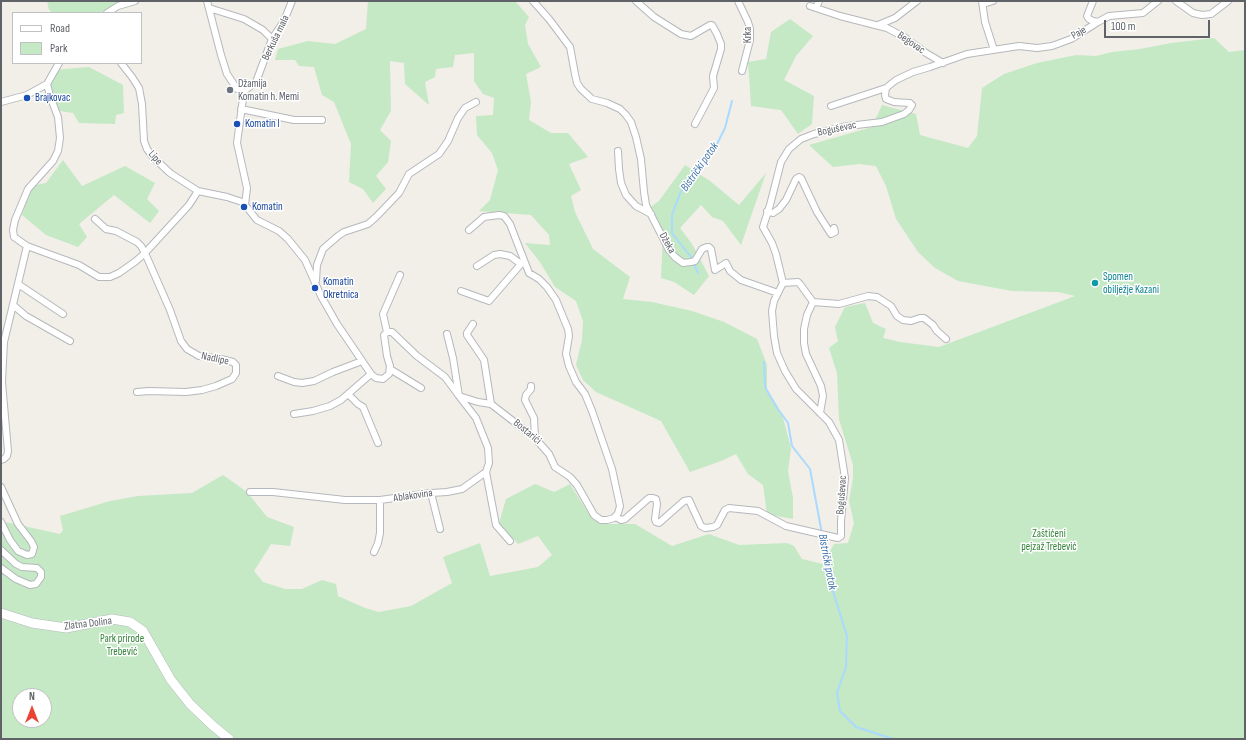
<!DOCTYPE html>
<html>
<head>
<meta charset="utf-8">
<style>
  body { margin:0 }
  #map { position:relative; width:1246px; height:740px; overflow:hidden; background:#f1efe8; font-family:"Sofia Sans Condensed",sans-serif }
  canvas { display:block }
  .frame { position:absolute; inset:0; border:2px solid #5f6368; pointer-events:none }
  .legend { position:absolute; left:12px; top:12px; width:130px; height:52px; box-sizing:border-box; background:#fff; border:1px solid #bfc1c3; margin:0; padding:5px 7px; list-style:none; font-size:12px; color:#5f6368 }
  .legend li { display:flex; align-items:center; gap:8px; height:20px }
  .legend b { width:20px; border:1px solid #bfc1c3 }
  .north { position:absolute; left:12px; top:688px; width:40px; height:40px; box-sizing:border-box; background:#fff; border:1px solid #bfc1c3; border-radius:50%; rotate:0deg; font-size:11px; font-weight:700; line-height:16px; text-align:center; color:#5f6368 }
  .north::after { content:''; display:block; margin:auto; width:14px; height:18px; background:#ea4335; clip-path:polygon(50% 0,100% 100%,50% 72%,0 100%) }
  .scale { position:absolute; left:1104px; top:20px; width:106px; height:18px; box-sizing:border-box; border:2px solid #5f6368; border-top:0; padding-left:5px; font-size:12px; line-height:14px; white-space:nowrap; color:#5f6368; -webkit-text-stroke:3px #fff; paint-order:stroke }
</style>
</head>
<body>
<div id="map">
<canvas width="1246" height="740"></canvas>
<div class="frame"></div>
<ul class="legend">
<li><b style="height:5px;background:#fff"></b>Road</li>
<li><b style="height:11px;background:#c5e8c5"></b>Park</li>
</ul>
<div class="north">N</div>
<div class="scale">100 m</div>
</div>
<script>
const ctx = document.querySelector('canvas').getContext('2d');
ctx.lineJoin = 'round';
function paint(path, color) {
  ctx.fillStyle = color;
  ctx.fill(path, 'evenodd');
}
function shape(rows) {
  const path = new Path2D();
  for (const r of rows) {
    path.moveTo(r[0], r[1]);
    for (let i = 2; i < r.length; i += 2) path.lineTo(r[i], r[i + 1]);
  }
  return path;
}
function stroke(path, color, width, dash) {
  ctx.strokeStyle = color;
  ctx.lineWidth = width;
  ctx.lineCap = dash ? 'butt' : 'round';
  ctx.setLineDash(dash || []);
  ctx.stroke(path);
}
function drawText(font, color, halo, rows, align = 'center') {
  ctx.font = font + ' "Sofia Sans Condensed",sans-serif';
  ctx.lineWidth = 3;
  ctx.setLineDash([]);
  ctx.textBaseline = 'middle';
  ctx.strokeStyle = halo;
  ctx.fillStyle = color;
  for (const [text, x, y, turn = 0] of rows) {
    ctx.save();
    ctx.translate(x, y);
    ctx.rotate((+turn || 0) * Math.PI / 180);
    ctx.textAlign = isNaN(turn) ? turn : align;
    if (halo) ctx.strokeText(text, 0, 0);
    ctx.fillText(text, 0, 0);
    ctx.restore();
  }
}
const green = shape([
  [47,1,129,1,113,5,103,13,52,13,49,10],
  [368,1,515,1,529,17,525,25,528,44,541,67,526,74,531,102,529,120,551,133,568,133,588,157,569,164,581,190,571,196,575,212,593,249,630,277,623,299,652,302,692,311,724,322,757,339,767,365,767,391,783,418,791,448,788,471,793,498,793,519,767,514,763,485,748,474,736,454,721,461,690,472,661,421,596,392,583,380,576,365,582,340,583,321,576,301,555,287,540,262,525,243,550,245,549,235,531,215,479,211,490,200,498,170,492,153,477,135,476,116,493,115,494,98,483,94,474,81,474,53,455,55,453,67,436,69,435,77,425,82,429,105,405,84,404,63,390,61,391,111,380,130,391,141,388,162,376,176,386,189,373,203,363,189,349,182,351,144,334,102,322,95,314,67,299,66,295,60,275,60,278,49,308,41,335,44,366,29],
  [790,19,813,36,796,56,784,80,814,96,812,124,798,134,781,110,751,106,750,89,748,62,766,59,771,32],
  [1214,38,1229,52,1245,50,1245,364,1244,364,1245,365,1245,739,1,739,1,521,60,534,63,530,60,516,110,501,138,496,192,493,223,475,247,492,267,517,294,527,290,546,271,544,254,571,263,582,285,589,302,589,322,580,336,584,338,596,365,608,379,612,411,606,452,583,443,557,480,543,490,576,538,567,552,555,538,536,518,544,499,523,506,499,535,484,554,492,570,484,588,513,605,524,635,524,672,546,709,534,739,545,787,543,794,546,802,559,823,564,834,544,848,543,854,523,849,501,853,478,853,465,839,419,837,373,829,348,838,341,835,327,845,307,865,303,873,323,886,329,883,338,900,342,939,347,1075,296,1058,292,1012,291,958,281,935,268,918,252,896,219,886,186,876,166,859,164,833,167,809,145,872,127,882,105,916,114,920,135,968,148,977,136,982,88,1004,74,1037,63,1076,55,1096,56,1112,52,1140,49,1171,43],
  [20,696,44,696,44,720,20,720],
  [89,67,123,85,124,113,116,115,115,124,79,123,73,113,60,111,49,86,53,70],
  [63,160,82,186,125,166,155,183,147,199,159,211,150,223,114,195,79,224,87,237,78,247,46,235,22,215,32,186,46,183],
  [685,165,710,181,739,205,766,173,741,245,723,221,712,217,701,205,680,228,692,244,709,276,694,295,674,282,661,278,663,234,645,211,659,201]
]);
const stream = shape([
  [698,273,691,257,672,233,672,215,681,191,716,146,725,128,732,101],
  [764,362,765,387,778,409,788,423,792,446,810,469,832,588,847,636,846,667,837,693,840,711,856,727,893,739]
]);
const minor = shape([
  [207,1,221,55,227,74,237,89,244,91],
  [533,1,549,19,570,47,575,74,577,83,581,89,592,99,607,103,620,109,626,115,631,122,636,137,641,159,644,192,646,205,669,250,675,257,683,263,691,262,695,261,702,249,707,247,709,247,711,249,715,270,726,263,730,271,741,280,778,293],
  [636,1,654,17,681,34,691,36,710,25,712,25,717,34,721,44,721,49,713,76,714,88,695,124],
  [738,1,748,22,750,29,750,40,742,71],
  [982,1,985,22,994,50],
  [1093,1,1087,16,1089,19,1093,21,1098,22],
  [1176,1,1193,13,1202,15,1211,14,1228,1],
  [983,4,993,1],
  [810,6,840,16,887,28,904,37,926,53,943,63],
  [209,8,244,19,263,30,272,39],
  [816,8,819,1],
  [107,13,118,6,135,1],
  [878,25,895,18,917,1],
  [121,63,132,77,139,88,142,104,144,141,147,149,153,157,170,173,198,191,227,197,242,202,245,205,257,220,279,231,288,239,305,260,321,296,337,324,371,374,376,378,383,379,389,374,390,366,387,356,384,335,387,332,392,332,417,356,445,377,459,396,478,402,491,404,535,438,549,454,555,467,570,477,577,485,594,515,601,520,607,520,614,518,618,513,620,506,612,469,592,411,585,394,576,382,569,366,566,354,569,336,568,329,556,300,547,287,539,279,529,273,510,224,504,216,499,215,484,217,469,230],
  [244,91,237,143,247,188,245,205],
  [244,91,256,82,272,39,284,21,292,1],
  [1,102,27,95,47,84,59,63],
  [831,106,886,88,896,80,913,72,930,67,967,54,1019,46,1037,48,1052,46,1071,39,1098,22,1109,16,1143,13,1158,1],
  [241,109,294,120,322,120],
  [618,151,619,169,621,183,626,195,636,206,651,214],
  [767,211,773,213,779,209,786,200,796,179,799,177,801,178,817,212,831,234,835,232,834,228],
  [95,219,106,229,116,231,137,242,141,246,145,253,170,310,181,341,187,349,199,356,221,359,233,362,236,365,236,373,232,379,216,386,202,390,186,392,149,391,137,392],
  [27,246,79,265,99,277,110,277,119,273,136,261,145,253,189,205,198,191],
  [477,266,494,255,500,254,510,256,521,264,523,262],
  [316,280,317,265,323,249,338,236,344,232,368,224,376,217,399,193,409,174,439,154,448,141,458,118,465,108,476,102],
  [783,283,798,282,800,284,813,302,839,304,868,296,877,297,891,306,897,316,903,320,911,321,920,318,924,318,933,325,937,331,946,339],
  [18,284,63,314],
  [461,291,489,301,521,264],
  [813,302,807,315,804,329,804,343,806,354,821,386,823,396,820,413],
  [13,305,26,316,70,341],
  [473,324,467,333,467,335,484,360,491,404],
  [387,332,383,314,400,275],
  [390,369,421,388],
  [278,376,294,382,302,383,314,381,333,372,362,361],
  [531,386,531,389,526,395,525,400,534,418,535,438],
  [348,394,358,404,363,407,378,443],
  [294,414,313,411,330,406,341,400,371,374],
  [1,460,4,459,7,456,8,451,2,382,4,342,27,246,14,237,13,230,15,220,28,189,53,161,58,151,60,138,58,117,50,96,47,84],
  [486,472,496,525,510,541],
  [1,487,18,524,31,541,34,547,32,554,27,555,18,551,10,540,1,522],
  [250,492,273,492,345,500,380,500,431,493,447,492,462,489,486,472,489,463,488,448,476,418,459,396,453,358,447,334],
  [431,493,440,529],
  [616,517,621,520,625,519,649,498,653,498,656,499,657,504,655,519,656,522,659,523,684,501,689,500,701,526,705,528,713,527,717,525,725,510,729,508,758,511,786,526,838,538,841,536,841,521,845,478,839,440,829,422,796,389,785,371,777,353,774,336,772,311,774,301,783,283,776,254,772,243,763,227,770,205,781,162,789,149,801,139,814,134,848,126,882,122,904,114,909,110,912,105,910,103,894,102,886,99,885,95,886,88],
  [1,550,16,564,22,567,37,568,41,572,41,577,36,584,30,585,16,579,1,568],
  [374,552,378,543,380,533,380,500]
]);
const secondary = shape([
  [1,613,32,623,66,628,112,619,130,622,143,631,171,680,190,704,212,725,229,739]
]);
const markers = [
  [230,90,4,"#6b7280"],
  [27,98,4,"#1a4fb4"],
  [237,124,4,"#1a4fb4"],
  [244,207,4,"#1a4fb4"],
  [1095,283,4,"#0f9aa8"],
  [315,288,4,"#1a4fb4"]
];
const streetNames = [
  ["Paje",1079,33,-30],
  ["Krka",748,35,-90],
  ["Berkuša mala",276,38,-64],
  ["Begovac",911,43,34],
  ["Boguševac",837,129,-12],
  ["Lipe",155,158,48],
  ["Džeka",667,243,61],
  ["Nadlipe",215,359,12],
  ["Bostarići",527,432,40],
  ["Boguševac",842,495,-86],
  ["Ablakovina",413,496,-8],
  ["Zlatna Dolina",88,624,-7]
];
const worshipNames = [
  ["Džamija",238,84],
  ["Komatin h. Memi",238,97]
];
const transitNames = [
  ["Brajkovac",35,98],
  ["Komatin I",245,124],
  ["Komatin",252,207],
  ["Komatin",323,282],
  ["Okretnica",323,295]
];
const cultureNames = [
  ["Spomen",1103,277],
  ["obilježje Kazani",1103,290]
];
const parkNames = [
  ["Zaštićeni",1049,534],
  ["pejzaž Trebević",1049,547],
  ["Park prirode",122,639],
  ["Trebević",122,652]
];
const waterNames = [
  ["Bistrički potok",700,167,-55],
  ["Bistrički potok",827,562,79]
];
paint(green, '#c5e8c5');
stroke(stream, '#aadaff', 2);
stroke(minor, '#b5b8bc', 8);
stroke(secondary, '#b6babf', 10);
stroke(minor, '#fff', 6);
stroke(secondary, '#fff', 9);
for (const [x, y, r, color] of markers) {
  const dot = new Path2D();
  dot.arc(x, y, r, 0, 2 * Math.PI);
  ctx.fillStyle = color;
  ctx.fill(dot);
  stroke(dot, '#fff', 1.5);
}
drawText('11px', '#5f6368', '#fff', streetNames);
drawText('11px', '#5b616d', '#fff', worshipNames, 'left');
drawText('11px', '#164399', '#fff', transitNames, 'left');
drawText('11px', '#0d838f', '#fff', cultureNames, 'left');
drawText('11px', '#348238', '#fff', parkNames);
drawText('italic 12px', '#4174aa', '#fff', waterNames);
</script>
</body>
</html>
